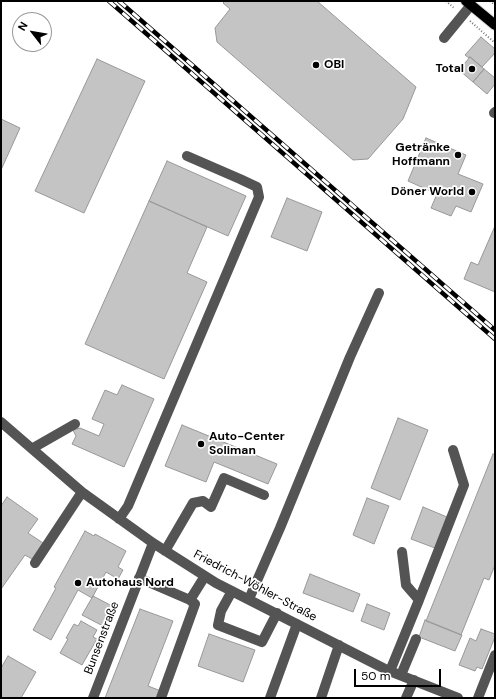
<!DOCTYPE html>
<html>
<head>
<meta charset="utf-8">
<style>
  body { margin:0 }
  #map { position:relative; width:496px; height:699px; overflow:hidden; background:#fff; font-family:"DM Sans",sans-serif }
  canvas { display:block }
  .frame { position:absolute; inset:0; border:2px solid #000; pointer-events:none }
  .north { position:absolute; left:12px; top:12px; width:40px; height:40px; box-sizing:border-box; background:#fff; border:1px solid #999; border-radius:50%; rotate:301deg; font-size:11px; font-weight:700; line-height:16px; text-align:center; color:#000 }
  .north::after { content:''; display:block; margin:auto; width:14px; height:18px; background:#000; clip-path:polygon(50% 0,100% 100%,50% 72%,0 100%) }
  .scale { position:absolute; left:354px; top:669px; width:87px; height:18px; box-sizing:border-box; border:2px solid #000; border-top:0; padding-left:5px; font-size:12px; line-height:14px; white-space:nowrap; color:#000; -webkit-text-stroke:3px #fff; paint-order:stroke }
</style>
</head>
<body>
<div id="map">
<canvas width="496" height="699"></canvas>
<div class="frame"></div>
<div class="north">N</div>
<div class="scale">50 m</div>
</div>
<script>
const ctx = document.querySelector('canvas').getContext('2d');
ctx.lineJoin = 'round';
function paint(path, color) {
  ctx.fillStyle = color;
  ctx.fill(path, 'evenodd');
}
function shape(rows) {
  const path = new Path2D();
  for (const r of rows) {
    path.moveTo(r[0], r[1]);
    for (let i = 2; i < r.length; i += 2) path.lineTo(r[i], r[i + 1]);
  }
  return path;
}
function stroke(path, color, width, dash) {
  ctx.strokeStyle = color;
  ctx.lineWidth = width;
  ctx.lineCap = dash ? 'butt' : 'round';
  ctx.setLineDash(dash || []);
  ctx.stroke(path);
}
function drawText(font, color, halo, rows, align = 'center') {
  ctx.font = font + ' "DM Sans",sans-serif';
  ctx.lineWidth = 3.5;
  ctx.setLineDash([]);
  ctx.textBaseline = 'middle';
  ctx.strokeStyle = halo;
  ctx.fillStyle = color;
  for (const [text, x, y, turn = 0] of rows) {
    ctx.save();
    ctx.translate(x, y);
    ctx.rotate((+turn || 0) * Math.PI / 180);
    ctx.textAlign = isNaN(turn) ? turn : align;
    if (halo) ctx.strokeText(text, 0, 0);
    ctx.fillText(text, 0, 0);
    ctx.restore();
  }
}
const building = shape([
  [225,1,317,1,416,87,403,119,368,159,353,160,217,42,215,28,230,9,223,3,225,1],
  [481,37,495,49,495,53,482,67,470,57,469,58,465,55,481,37],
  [470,57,484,69,473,82,459,70,470,57],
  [97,59,145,81,84,213,35,191,97,59],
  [484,69,495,78,495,84,487,94,473,82,484,69],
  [1,119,20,128,1,170,1,119],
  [426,138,466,155,458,174,483,184,471,212,456,206,451,216,431,208,437,194,408,181,426,138],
  [167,161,246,196,228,236,149,201,167,161],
  [287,198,322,212,307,251,271,237,287,198],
  [149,201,207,227,187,273,207,282,164,379,85,344,149,201],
  [495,226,495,292,464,279,471,262,478,265,495,226],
  [122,385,154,399,124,467,72,444,76,436,73,430,80,428,99,436,104,424,92,419,105,390,117,395,122,385],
  [398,418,428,430,400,500,371,488,398,418],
  [182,425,277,464,268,484,214,462,206,482,165,466,182,425],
  [493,454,495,455,495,565,489,580,484,578,461,635,426,621,493,454],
  [7,497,38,519,28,533,43,543,32,559,25,555,1,589,1,506,7,497],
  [367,498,389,506,374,544,353,535,367,498],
  [423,507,447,517,435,548,411,539,423,507],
  [85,531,94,536,95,534,126,551,118,567,123,570,118,579,106,572,92,598,78,590,51,640,33,630,56,588,54,587,85,531],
  [310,574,360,594,353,612,303,593,310,574],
  [93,596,114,607,103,626,82,615,93,596],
  [367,604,390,613,384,630,361,621,367,604],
  [140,609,173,621,148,686,161,691,159,698,105,698,140,609],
  [425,620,462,635,455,651,419,637,425,620],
  [81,621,97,630,93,637,97,639,82,665,60,653,68,639,66,638,74,624,78,626,81,621],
  [481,629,495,634,495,637,482,669,477,667,475,671,459,665,470,638,476,641,481,629],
  [209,634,255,650,243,682,198,666,209,634],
  [8,656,36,672,21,698,1,698,1,668,8,656]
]);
const path = shape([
  [446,1,454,8],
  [490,1,495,5],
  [470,21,495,43]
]);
const minor = shape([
  [444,38,471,5],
  [494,113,495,112],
  [1,422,82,492,153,543,216,583,387,670,458,698],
  [33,448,75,424],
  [119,519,128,506,259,197,257,187,240,179,187,156],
  [165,551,193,503,203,501,211,507,224,478,264,495],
  [35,563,82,492],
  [139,578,190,600,195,604,161,698],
  [232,591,221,611,218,625,262,642,277,613],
  [249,599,280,528,350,357,379,293],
  [190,600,205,576],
  [419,600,464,485,453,450],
  [390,671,419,600,406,585,402,552],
  [401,675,416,639],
  [93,698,153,543],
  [270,698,297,624],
  [321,698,339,645],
  [406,698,414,680],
  [478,698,495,655]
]);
const major = shape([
  [466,1,495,25]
]);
const rail = shape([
  [109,1,495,339],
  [119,1,495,330]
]);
const markers = [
  [316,65,4,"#000"],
  [472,69,4,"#000"],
  [458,155,4,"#000"],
  [472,192,4,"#000"],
  [201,444,4,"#000"],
  [78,583,4,"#000"]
];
const poiNames = [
  ["OBI",324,65],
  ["Total",464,69,"right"],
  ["Getränke",450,148,"right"],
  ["Hoffmann",450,162,"right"],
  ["Döner World",464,192,"right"],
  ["Auto-Center",209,437],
  ["Soliman",209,451],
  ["Autohaus Nord",86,583]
];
const streetNames = [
  ["Friedrich-Wöhler-Straße",255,586,28],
  ["Bunsenstraße",102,638,-69]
];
paint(building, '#c4c4c4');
stroke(building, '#989898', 1);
stroke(major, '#dbdbdb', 12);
stroke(path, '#767676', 2, [1, 2]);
stroke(minor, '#545454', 10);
stroke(major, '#000', 10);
stroke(rail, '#000', 4.5);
stroke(rail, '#fff', 3, [9]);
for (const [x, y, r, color] of markers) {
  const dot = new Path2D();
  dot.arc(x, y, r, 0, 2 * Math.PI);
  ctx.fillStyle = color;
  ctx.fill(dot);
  stroke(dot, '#fff', 1.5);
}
drawText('bold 12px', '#000', '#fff', poiNames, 'left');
drawText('12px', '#000', '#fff', streetNames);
</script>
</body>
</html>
